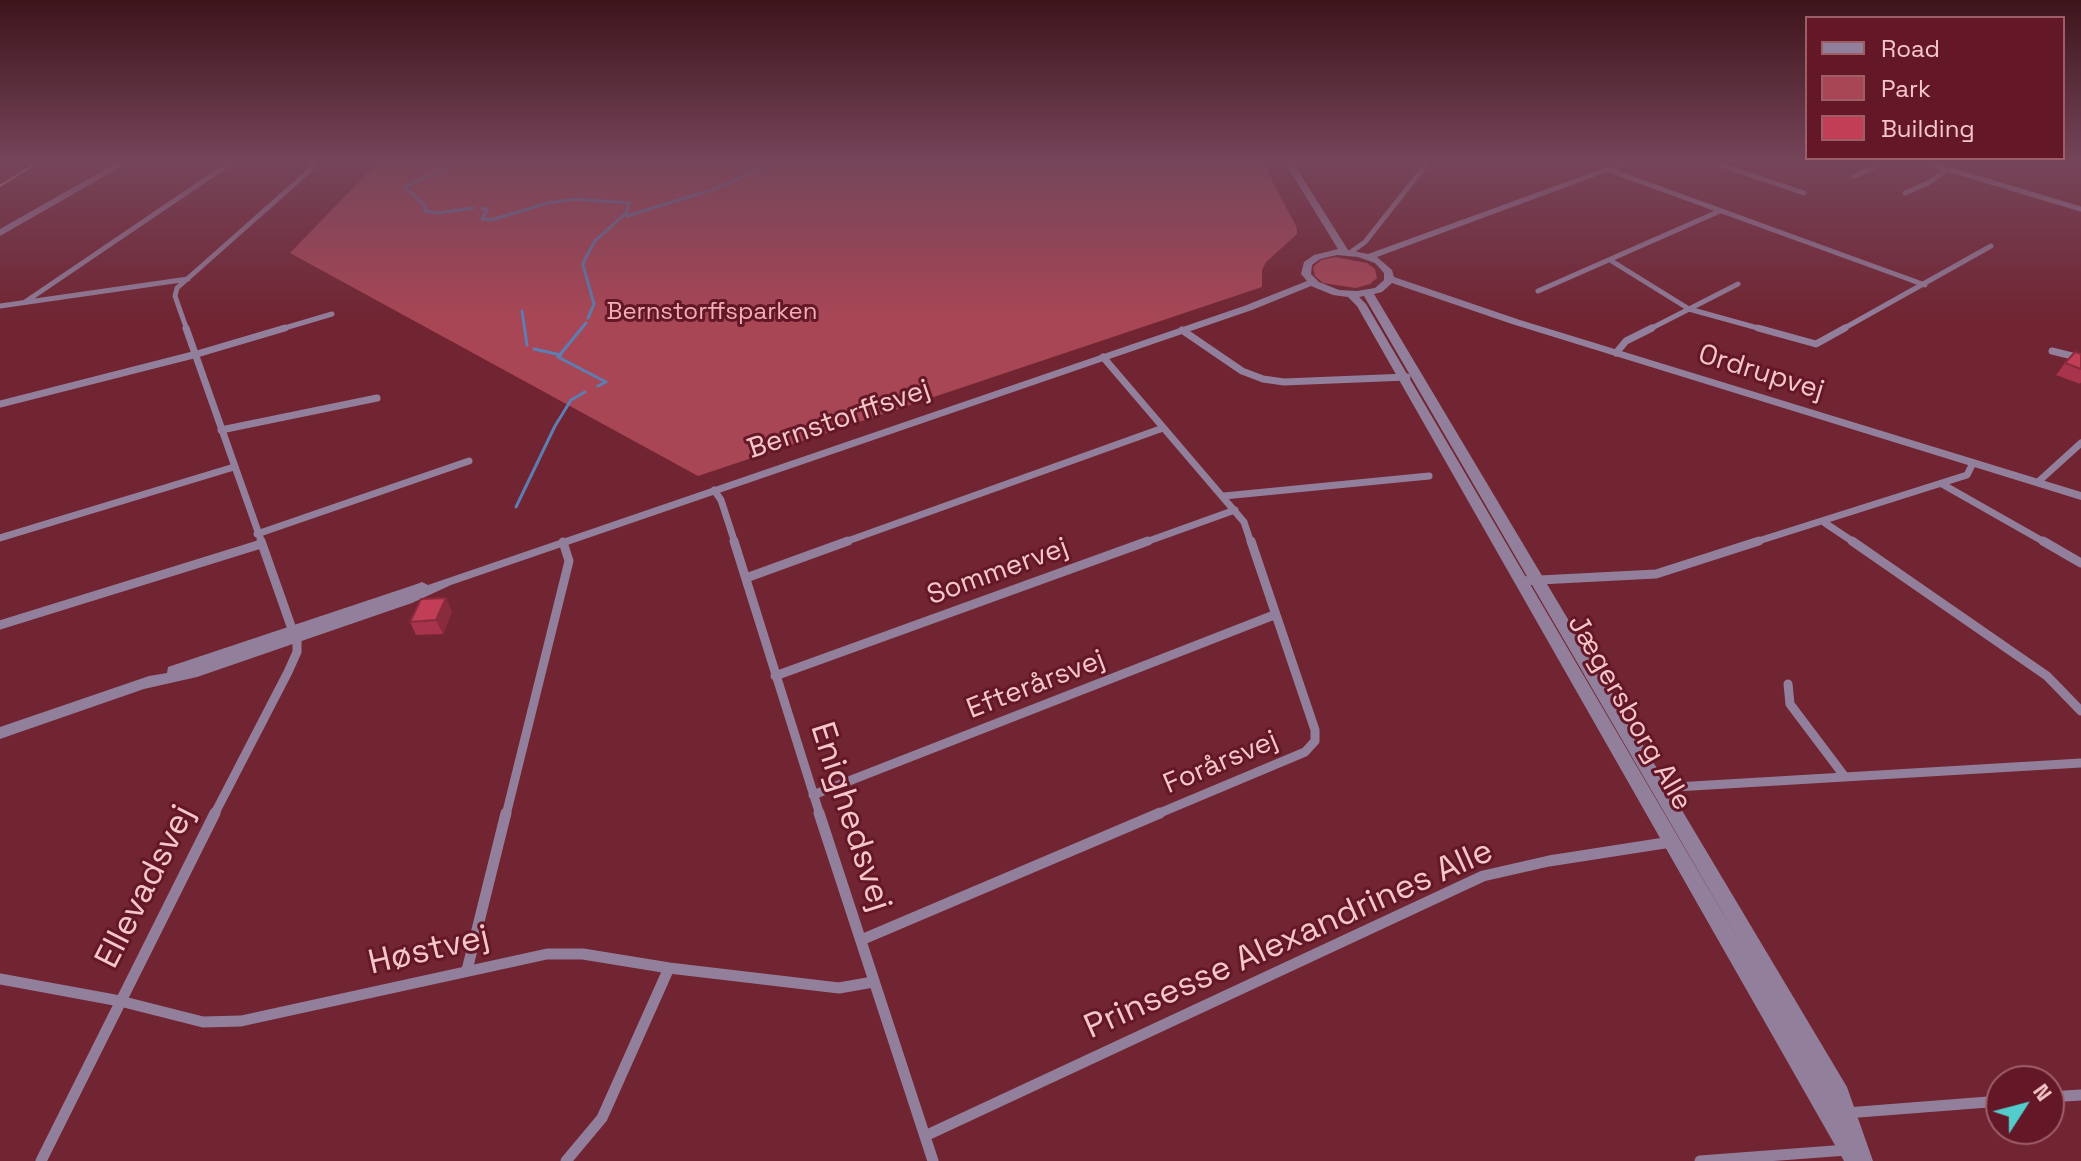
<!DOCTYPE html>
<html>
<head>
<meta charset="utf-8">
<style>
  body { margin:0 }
  #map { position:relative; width:2081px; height:1161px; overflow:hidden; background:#712431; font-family:"Space Grotesk",sans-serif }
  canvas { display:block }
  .legend { position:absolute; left:1805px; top:16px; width:260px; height:144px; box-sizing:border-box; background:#641827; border:2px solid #9e5e68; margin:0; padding:10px 14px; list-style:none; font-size:24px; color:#f6c7ca }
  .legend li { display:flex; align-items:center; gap:16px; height:40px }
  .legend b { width:40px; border:2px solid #9e5e68 }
  .north { position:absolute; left:1985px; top:1065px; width:80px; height:80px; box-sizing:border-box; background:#641827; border:2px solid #9e5e68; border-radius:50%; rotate:54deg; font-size:22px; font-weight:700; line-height:32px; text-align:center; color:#f6c7ca }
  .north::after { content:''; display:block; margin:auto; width:28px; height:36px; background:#53cdcb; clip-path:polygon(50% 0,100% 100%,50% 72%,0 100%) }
</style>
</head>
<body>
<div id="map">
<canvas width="2081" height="1161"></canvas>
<ul class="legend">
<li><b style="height:10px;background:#927f9c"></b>Road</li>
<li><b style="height:22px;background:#a94655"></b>Park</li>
<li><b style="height:22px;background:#c23d56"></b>Building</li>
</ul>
<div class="north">N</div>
</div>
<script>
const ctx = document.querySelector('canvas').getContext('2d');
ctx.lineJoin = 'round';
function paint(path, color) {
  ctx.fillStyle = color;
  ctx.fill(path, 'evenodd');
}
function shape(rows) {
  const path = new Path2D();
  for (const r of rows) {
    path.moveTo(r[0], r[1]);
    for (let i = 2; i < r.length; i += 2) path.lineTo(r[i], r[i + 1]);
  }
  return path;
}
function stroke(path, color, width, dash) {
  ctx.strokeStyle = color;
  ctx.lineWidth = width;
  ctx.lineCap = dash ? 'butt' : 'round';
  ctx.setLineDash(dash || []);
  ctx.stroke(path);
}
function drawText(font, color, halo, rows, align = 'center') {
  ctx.font = font + ' "Space Grotesk",sans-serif';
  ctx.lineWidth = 6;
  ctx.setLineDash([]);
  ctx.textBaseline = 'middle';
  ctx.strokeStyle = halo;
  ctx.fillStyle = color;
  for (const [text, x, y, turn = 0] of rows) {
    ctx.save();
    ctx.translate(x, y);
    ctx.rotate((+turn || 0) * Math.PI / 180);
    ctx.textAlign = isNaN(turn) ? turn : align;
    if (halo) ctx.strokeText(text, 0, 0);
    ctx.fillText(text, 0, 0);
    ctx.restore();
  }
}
const green = shape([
  [379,161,1262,161,1297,228,1297,234,1266,262,1262,270,1262,287,698,476,290,253],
  [1335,257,1367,263,1375,269,1377,278,1370,284,1356,288,1323,283,1315,276,1313,267,1321,260]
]);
const stream = shape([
  [461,161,405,187,425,206,425,211,438,213,473,208],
  [713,190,777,161],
  [482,208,487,210,482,219,491,220,548,203,575,199,629,203,627,212,595,241,585,259,583,265,594,304,588,318],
  [627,216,708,191],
  [522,311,527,345],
  [586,323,558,357,606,382,598,386],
  [534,349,561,355],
  [516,507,555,426,571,400,585,392]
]);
const minorFar3 = shape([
  [1709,161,1804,193],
  [1921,161,2081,209],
  [1609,170,1925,285],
  [1855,176,1886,161],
  [1905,193,1928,183,1948,169],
  [1351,252,1365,242,1429,161],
  [1610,260,1689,309,1765,330],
  [1538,291,1720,211],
  [25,302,233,161],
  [0,306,188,279],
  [187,330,175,296,177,288,308,172,313,165,310,161],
  [278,330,332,314],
  [1648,330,1738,284],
  [1841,330,1991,246]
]);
const minorFar2 = shape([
  [186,328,262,543],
  [1758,328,1816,344,1845,328],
  [1182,330,1242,371,1263,379,1284,382,1407,377],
  [2052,351,2081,358],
  [1616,353,1626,341,1652,328],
  [1103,357,1244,522,1251,543],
  [0,404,197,354,285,328],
  [221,430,377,398],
  [2038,482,2081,443],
  [1942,484,2046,543],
  [714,490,721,500,735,543],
  [1224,496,1429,476],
  [1825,523,1855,543],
  [257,534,469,461],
  [0,538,234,467],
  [842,543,1163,428],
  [1143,543,1235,510],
  [1752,543,1967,475,1973,463]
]);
const minorFar1 = shape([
  [261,541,292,629],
  [734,541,820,815],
  [1852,541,2047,676,2081,711],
  [2043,541,2081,563],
  [746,578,848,541],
  [1520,581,1656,574,1759,541],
  [0,625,261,544],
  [775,676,1148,541],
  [1788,684,1790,704,1845,777],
  [1659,788,2081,763],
  [813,795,1274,615],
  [214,815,288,672,297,652,297,638],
  [506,815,569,561,563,542],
  [1155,815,1305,752,1315,741,1315,730,1251,541]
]);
const minor = shape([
  [819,813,933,1161],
  [861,940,1160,813],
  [467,970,506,813],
  [0,979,120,1001,203,1022,241,1021,547,954,583,954,669,968,839,988,873,982],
  [2049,1097,2081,1095],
  [1846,1113,2001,1101],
  [925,1136,1483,876,1549,861,1671,842],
  [41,1161,215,813],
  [566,1161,602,1118,669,968],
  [1700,1161,1847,1150]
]);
const tertiary = shape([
  [120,161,131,161,0,236,0,229,120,161],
  [1284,161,1292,161,1348,250,1368,254,1624,161,1637,161,1377,257,1392,270,1394,277,1520,320,2081,492,2081,500,1512,324,1392,283,1382,292,1374,294,1847,1087,1873,1161,1844,1161,1357,306,1348,297,1333,295,1311,286,1252,310,451,585,412,603,197,677,144,689,0,739,0,727,149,676,167,673,168,667,417,584,422,582,428,585,1244,306,1307,281,1301,274,1304,262,1314,255,1338,249,1284,161],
  [1337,255,1358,257,1375,263,1384,273,1384,280,1375,288,1357,291,1339,290,1319,282,1311,274,1312,265,1320,259,1337,255],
  [1364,296,1742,946,1366,304,1359,297,1364,296]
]);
const tram = shape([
  [0,186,40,161]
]);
const wall = shape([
  [2081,354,2081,382,2080,384,2056,375,2065,363],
  [452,611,443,634,416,635,410,622]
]);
const shadedWall = shape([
  [446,598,452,611,443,634,436,620]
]);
const building = shape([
  [2075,352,2081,354,2081,369,2065,363,2075,352],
  [446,598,436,620,410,622,421,599,446,598]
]);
const farParknames = [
  ["Bernstorffsparken",712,312]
];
const streetNames = [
  ["Ordrupvej",1761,373,17],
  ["Bernstorffsvej",839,420,-19],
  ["Sommervej",998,572,-20],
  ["Efterårsvej",1036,685,-21],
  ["Jægersborg Alle",1629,713,60],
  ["Forårsvej",1221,763,-23]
];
const nearStreetnames = [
  ["Enighedsvej",850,817,72],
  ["Ellevadsvej",146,887,-63],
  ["Prinsesse Alexandrines Alle",1289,940,-24],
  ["Høstvej",429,951,-13]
];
paint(green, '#a94655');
stroke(stream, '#5c7eb2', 3);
stroke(minorFar3, '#927f9c', 5);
stroke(minorFar2, '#927f9c', 7);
stroke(minorFar1, '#927f9c', 9);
stroke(minor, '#927f9c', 11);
paint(tertiary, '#927f9c');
stroke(tram, '#dba6ab', 2);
paint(wall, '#a7344a');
paint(shadedWall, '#882b3c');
paint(building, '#c23d56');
stroke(building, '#882b3c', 2);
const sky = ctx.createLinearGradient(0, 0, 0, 324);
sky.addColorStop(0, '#3e141b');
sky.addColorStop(0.5, '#75455a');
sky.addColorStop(1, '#75455a00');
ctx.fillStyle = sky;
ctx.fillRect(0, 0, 2081, 324);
drawText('24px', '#f1aeb3', '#641827', farParknames);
drawText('28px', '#f6c7ca', '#641827', streetNames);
drawText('34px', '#f6c7ca', '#641827', nearStreetnames);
</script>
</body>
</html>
